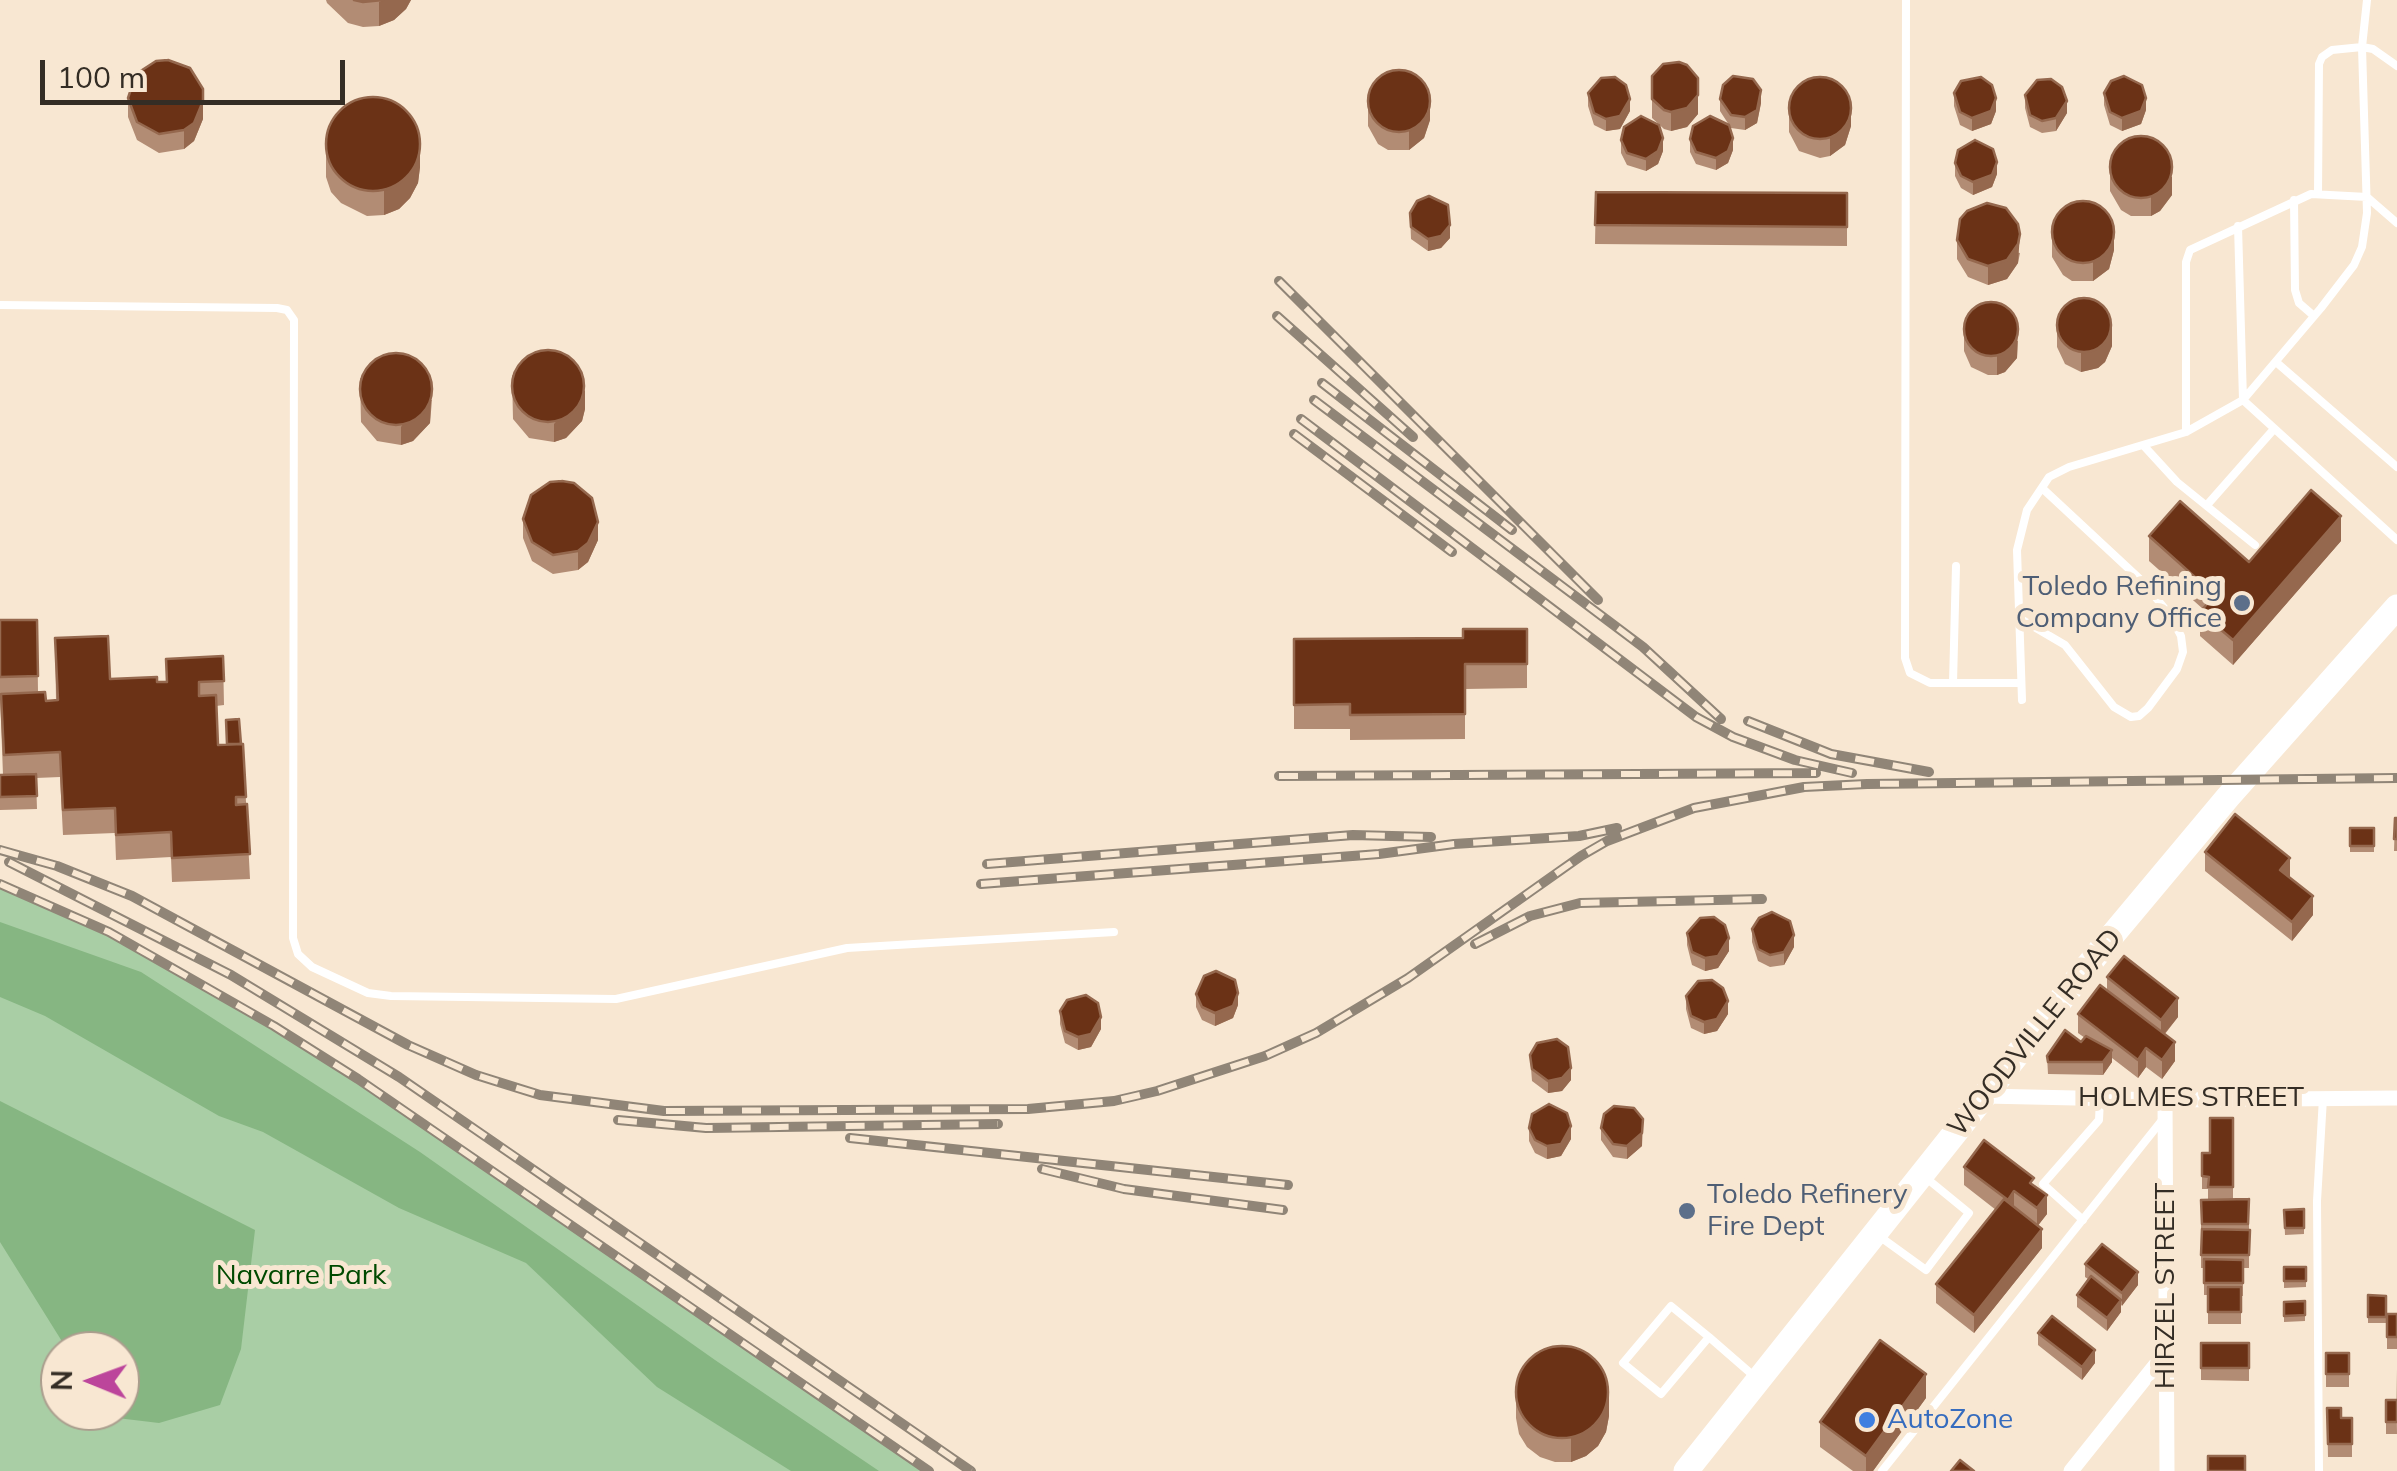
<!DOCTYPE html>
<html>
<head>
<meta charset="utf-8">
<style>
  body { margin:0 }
  #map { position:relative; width:2397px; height:1471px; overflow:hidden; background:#f8e7d2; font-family:Mulish,sans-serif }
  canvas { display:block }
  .north { position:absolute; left:40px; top:1331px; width:100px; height:100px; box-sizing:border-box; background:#f8e7d2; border:2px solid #aa9d8d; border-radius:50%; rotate:271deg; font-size:28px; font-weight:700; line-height:40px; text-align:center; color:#342d25 }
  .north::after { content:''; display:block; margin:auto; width:35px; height:45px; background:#bc459b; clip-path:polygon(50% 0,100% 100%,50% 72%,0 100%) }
  .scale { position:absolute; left:40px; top:60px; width:305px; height:45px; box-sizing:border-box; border:5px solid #342d25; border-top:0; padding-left:12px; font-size:30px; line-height:35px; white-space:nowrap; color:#342d25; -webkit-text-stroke:8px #f8e7d2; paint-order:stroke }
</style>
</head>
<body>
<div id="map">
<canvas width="2397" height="1471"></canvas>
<div class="north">N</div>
<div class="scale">100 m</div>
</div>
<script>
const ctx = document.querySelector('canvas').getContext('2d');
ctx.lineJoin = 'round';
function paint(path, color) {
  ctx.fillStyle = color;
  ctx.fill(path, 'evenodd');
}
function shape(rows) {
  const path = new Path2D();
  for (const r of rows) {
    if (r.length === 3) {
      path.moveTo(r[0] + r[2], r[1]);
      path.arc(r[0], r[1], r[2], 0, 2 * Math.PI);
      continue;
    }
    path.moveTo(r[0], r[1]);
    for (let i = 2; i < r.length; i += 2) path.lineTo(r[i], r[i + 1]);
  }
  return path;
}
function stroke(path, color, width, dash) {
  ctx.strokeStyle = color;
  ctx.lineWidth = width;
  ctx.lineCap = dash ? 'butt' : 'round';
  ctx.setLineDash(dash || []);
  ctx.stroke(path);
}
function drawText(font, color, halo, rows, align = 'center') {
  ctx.font = font + ' Mulish,sans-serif';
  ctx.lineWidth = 10;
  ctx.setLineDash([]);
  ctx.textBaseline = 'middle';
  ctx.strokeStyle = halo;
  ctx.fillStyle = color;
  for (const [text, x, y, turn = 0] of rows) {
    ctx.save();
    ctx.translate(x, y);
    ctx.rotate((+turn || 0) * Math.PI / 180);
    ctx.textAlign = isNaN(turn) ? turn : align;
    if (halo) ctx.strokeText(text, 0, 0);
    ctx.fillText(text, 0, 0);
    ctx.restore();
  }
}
const green = shape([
  [0,884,32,896,152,955,358,1079,929,1471,0,1471],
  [60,1351,120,1351,120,1411,60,1411]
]);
const forest = shape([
  [0,922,141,972,420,1152,715,1360,879,1471,791,1471,657,1387,526,1263,399,1208,263,1132,219,1116,45,1016,0,997],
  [0,1101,255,1230,241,1349,220,1405,159,1423,109,1417,105,1411,120,1411,120,1351,68,1351,0,1242]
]);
const service = shape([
  [1906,0,1905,658,1910,673,1930,683,2021,683],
  [2318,194,2319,64,2322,57,2332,50,2362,47,2373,49,2397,66],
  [2294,200,2295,290,2299,303,2314,316],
  [2238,226,2243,400],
  [0,305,277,308,287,310,294,320,293,938,298,954,312,967,368,993,391,996,616,999,847,948,1114,932],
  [2276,362,2397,467],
  [2243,400,2321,308,2354,265,2362,247,2367,213,2362,47,2367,0],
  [2186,432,2186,262,2190,250,2311,194,2367,197,2397,223],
  [2144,446,2177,482,2255,545],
  [2207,505,2274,429],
  [2019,618,2065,645,2114,707,2131,717,2139,716,2148,708,2177,669,2183,652,2181,636,2170,615,2143,582,2042,488],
  [1953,683,1956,566],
  [2022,700,2017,550,2027,510,2049,477,2069,467,2186,432,2243,400,2397,540],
  [2083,1220,2043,1184,2099,1120,2100,1099],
  [1879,1236,1926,1270,1969,1213,1925,1177],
  [1709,1337,1671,1306,1623,1363,1661,1394,1709,1337,1755,1377],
  [1882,1471,2163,1119],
  [2319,1471,2317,1201,2323,1098]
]);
const minor = shape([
  [1985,1096,2165,1100,2397,1098],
  [2165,1100,2167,1471],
  [2071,1471,2166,1352]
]);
const primary = shape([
  [1686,1471,2110,938,2228,797,2397,607]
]);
const rail = shape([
  [1279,281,1598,600],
  [1277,316,1413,437],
  [1322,383,1512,530],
  [1314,400,1643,647,1721,719],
  [1301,419,1696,717,1733,737,1795,760,1852,773],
  [1294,434,1452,552],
  [1748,721,1831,754,1929,772],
  [1279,776,1816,773],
  [0,850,57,866,132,896,408,1045,476,1075,540,1095,664,1111,1028,1109,1114,1101,1157,1091,1265,1056,1316,1033,1408,978,1581,856,1607,841,1694,808,1804,787,1867,784,2397,778],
  [9,862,231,975,399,1077,971,1471],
  [987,864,1353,835,1431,837],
  [0,884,109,932,274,1026,358,1079,929,1471],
  [981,884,1379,854,1454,844,1579,836,1617,828],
  [1475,944,1530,916,1580,903,1762,899],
  [618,1120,706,1128,998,1124],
  [850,1138,1288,1185],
  [1042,1169,1124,1189,1283,1210]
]);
const wall = shape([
  [326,0,411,0,406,9,394,20,379,26,363,27,348,23,327,3],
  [1652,76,1698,114,1687,127,1671,131,1664,129,1652,118],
  [1588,93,1630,111,1620,129,1606,131,1594,125,1588,106],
  [1954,93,1996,111,1991,124,1972,131,1960,125,1954,106],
  [2104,93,2146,110,2141,124,2122,131,2110,125,2104,105],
  [2025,95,2067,113,2056,131,2042,133,2030,127,2025,108],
  [128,98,203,119,194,141,184,149,159,153,137,140,128,117],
  [1720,99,1761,103,1757,123,1745,130,1731,128,1720,111],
  [1368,107,1430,120,1424,138,1409,150,1388,150,1378,144,1368,126],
  [1789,114,1851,126,1845,145,1830,156,1820,158,1799,151,1789,132],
  [1690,139,1733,150,1728,163,1716,170,1696,164,1690,152],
  [1621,140,1663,151,1658,164,1646,171,1627,165,1621,153],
  [326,153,420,167,418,183,410,198,399,209,384,215,367,216,341,203,331,192,326,177],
  [1955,163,1997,174,1992,187,1973,195,1961,188,1955,176],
  [2110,173,2172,195,2160,211,2151,216,2131,216,2121,210,2110,191],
  [1596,192,1847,193,1847,246,1595,244],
  [1410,213,1450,238,1441,248,1428,251,1411,239],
  [2052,238,2114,250,2109,269,2093,281,2072,281,2063,275,2052,257],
  [1957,240,2020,253,2018,263,2007,279,1988,285,1968,277,1957,259],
  [2057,318,2112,346,2105,362,2098,368,2081,372,2065,364,2057,347],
  [1964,332,2018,341,2017,358,2005,372,1997,375,1988,375,1971,367,1964,351],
  [512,375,585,409,582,421,566,438,554,442,529,438,513,419],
  [360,378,432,400,430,423,413,441,401,445,377,441,361,422],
  [523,519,598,540,588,562,578,570,553,574,532,561,523,538],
  [2149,536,2249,562,2341,541,2233,665,2200,636,2200,612,2203,609,2149,561],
  [0,620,37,620,38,692,46,701,56,700,55,638,110,679,166,682,166,659,223,656,224,705,216,706,218,745,243,744,250,879,172,882,171,857,116,860,115,833,63,835,60,777,36,778,37,809,0,810,0,775,3,775,0,695],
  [1527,629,1527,688,1465,689,1465,739,1350,740,1350,729,1294,729,1294,639,1463,638],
  [2395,818,2397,818,2397,872,2397,851,2394,851],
  [2350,828,2374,828,2374,852,2350,852],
  [2205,852,2289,878,2313,915,2292,941,2205,871],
  [1752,929,1794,947,1784,965,1770,967,1758,961,1752,942],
  [1687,933,1729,951,1718,968,1705,971,1692,965,1687,945],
  [2107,977,2178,1017,2165,1034,2175,1061,2162,1079,2146,1067,2138,1078,2112,1058,2112,1062,2103,1075,2048,1074,2047,1056,2081,1042,2085,1038,2078,1033,2078,1014,2107,990],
  [1196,994,1238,1005,1233,1018,1215,1026,1202,1020,1196,1007],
  [1686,996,1728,1014,1717,1031,1704,1034,1691,1028,1686,1009],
  [1060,1011,1101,1029,1091,1047,1078,1050,1065,1043,1060,1024],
  [1530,1055,1571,1080,1562,1091,1548,1093,1532,1081],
  [2233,1118,2233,1199,2208,1199,2208,1189,2202,1189,2202,1153,2210,1153],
  [1529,1128,1571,1139,1561,1156,1547,1159,1535,1153,1529,1141],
  [1601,1128,1642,1146,1627,1159,1613,1157,1601,1140],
  [1964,1167,2034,1186,2047,1214,2037,1226,2042,1248,1974,1333,1936,1303,1936,1284,1996,1210,1964,1185],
  [2249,1199,2249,1268,2243,1268,2243,1296,2241,1296,2241,1324,2208,1324,2208,1295,2204,1295,2204,1268,2201,1268,2201,1200],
  [2304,1209,2304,1234,2285,1235,2284,1210],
  [2085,1264,2138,1285,2121,1306,2121,1312,2107,1331,2077,1307,2077,1295,2088,1279,2085,1277],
  [2284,1267,2306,1267,2306,1287,2284,1288],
  [2368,1295,2386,1296,2386,1323,2368,1323],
  [2305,1301,2305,1321,2284,1322,2284,1302],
  [2387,1314,2397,1314,2397,1349,2387,1349],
  [2038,1333,2095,1363,2082,1380,2038,1345],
  [2201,1343,2249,1343,2249,1381,2201,1380],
  [2326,1353,2349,1353,2349,1387,2326,1387],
  [2396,1369,2397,1434,2386,1434,2386,1400,2396,1400],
  [1516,1393,1609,1416,1606,1432,1598,1446,1586,1456,1571,1462,1555,1462,1540,1457,1527,1447,1519,1434,1516,1418],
  [1926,1398,1873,1471,1853,1471,1820,1447,1820,1422],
  [2327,1408,2341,1418,2352,1418,2352,1457,2328,1457]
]);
const shadedWall = shape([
  [383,0,411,0,406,9,394,20,379,26,379,2],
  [1761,90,1761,103,1757,123,1745,130,1745,117],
  [1698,95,1698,114,1687,127,1671,131,1671,112],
  [1996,98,1996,111,1991,124,1972,131,1972,118],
  [2146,98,2146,110,2141,124,2122,131,2122,118],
  [1630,99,1630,111,1620,129,1606,131,1606,119],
  [203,101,203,119,194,141,184,149,184,130],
  [1430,101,1430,120,1424,138,1409,150,1409,131],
  [2067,101,2067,113,2056,131,2056,118],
  [1851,107,1851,126,1845,145,1830,156,1830,138],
  [1663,138,1663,151,1658,164,1646,171,1646,159],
  [1733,138,1733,150,1728,163,1716,170,1716,158],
  [420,143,420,167,418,183,410,198,399,209,384,215,384,190],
  [1997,162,1997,174,1992,187,1973,195,1973,182],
  [2172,176,2172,195,2160,211,2151,216,2151,197],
  [1450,225,1450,238,1441,248,1428,251,1428,239],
  [2114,232,2114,250,2109,269,2093,281,2093,262],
  [2020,234,2018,263,2007,279,1988,285,1988,266],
  [2018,322,2017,358,2005,372,1997,375,1997,356],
  [2112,327,2112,346,2105,362,2098,368,2081,372,2081,353],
  [432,381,430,423,413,441,401,445,401,427],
  [585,390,585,409,582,421,566,438,554,442,554,424],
  [2341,516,2341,541,2233,665,2233,640],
  [598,522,598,540,588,562,578,570,578,551],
  [2290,858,2290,877,2280,889,2280,870],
  [2313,896,2313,915,2292,941,2292,922],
  [1794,935,1794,947,1784,965,1784,952],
  [1729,938,1729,951,1718,968,1705,971,1705,958],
  [1238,993,1238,1005,1233,1018,1215,1026,1215,1013],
  [2178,998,2178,1017,2161,1038,2161,1020],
  [1728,1001,1728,1014,1717,1031,1704,1034,1704,1022],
  [1101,1017,1101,1029,1091,1047,1078,1050,1078,1037],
  [2175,1042,2175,1061,2162,1079,2162,1060],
  [2146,1048,2146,1067,2138,1078,2138,1060],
  [2112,1050,2112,1062,2103,1075,2103,1062],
  [1571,1068,1571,1080,1562,1091,1548,1093,1548,1081],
  [1643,1119,1642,1146,1627,1159,1627,1146],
  [1571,1126,1571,1139,1561,1156,1547,1159,1547,1146],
  [2014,1191,2014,1210,2008,1219,2008,1200],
  [2047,1195,2047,1214,2037,1227,2037,1208],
  [2042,1229,2042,1248,1974,1333,1974,1315],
  [2138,1272,2138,1285,2122,1306,2122,1293],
  [2121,1300,2121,1312,2107,1331,2107,1318],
  [2095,1350,2095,1363,2082,1380,2082,1367],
  [1926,1374,1926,1398,1873,1471,1866,1471,1866,1456],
  [1609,1392,1609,1416,1606,1432,1598,1446,1586,1456,1571,1462,1571,1437]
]);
const building = shape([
  [354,0,383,0,363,2,354,0],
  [168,60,190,68,203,89,203,101,194,123,184,130,159,134,137,122,128,98,136,74,156,61,168,60],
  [1679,62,1687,65,1698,78,1698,95,1687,108,1671,112,1664,110,1652,99,1652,76,1663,64,1679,62],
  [1399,101,31],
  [1733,76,1753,79,1761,90,1757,110,1745,117,1731,115,1720,99,1723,85,1733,76],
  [2124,76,2142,85,2146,98,2141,111,2122,118,2110,112,2104,93,2111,81,2124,76],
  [1615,77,1626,85,1630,99,1620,116,1606,119,1594,113,1588,93,1601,78,1615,77],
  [1981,77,1992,85,1996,98,1991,111,1972,118,1960,112,1954,93,1961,81,1981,77],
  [1820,108,31],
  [2051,79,2062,87,2067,101,2056,118,2042,121,2030,115,2025,95,2037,80,2051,79],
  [373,144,47],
  [1641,116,1659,125,1663,138,1658,151,1646,159,1627,153,1621,140,1624,127,1641,116],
  [1710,116,1729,125,1733,138,1728,151,1716,158,1696,152,1690,139,1693,126,1710,116],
  [2141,167,31],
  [1975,140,1993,149,1997,162,1992,175,1973,182,1961,176,1955,163,1958,150,1975,140],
  [1596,192,1847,193,1847,227,1595,225,1596,192],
  [1429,196,1448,205,1450,225,1441,236,1428,239,1411,227,1410,213,1417,201,1429,196],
  [2083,232,31],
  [1987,203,2006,208,2018,224,2020,234,2018,244,2007,260,1988,266,1968,259,1957,240,1960,219,1967,211,1987,203],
  [2084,325,27],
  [1991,329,27],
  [548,386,36],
  [396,389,36],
  [562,481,574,483,592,498,598,522,588,543,578,551,553,555,532,542,523,519,531,495,550,482,562,481],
  [2311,490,2341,516,2233,640,2200,612,2215,595,2149,536,2180,501,2249,562,2311,490],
  [0,620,37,620,38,676,0,677,0,620],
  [1463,629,1527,629,1527,664,1465,664,1465,714,1350,715,1350,704,1294,705,1294,639,1463,638,1463,629],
  [108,636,110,679,157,677,157,682,167,682,166,659,223,656,224,681,199,682,199,696,216,695,218,745,243,744,246,797,236,797,236,805,247,804,250,854,172,858,171,832,116,835,115,808,63,810,60,752,4,755,1,694,45,692,46,701,58,700,55,638,108,636],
  [239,719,241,744,227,744,226,720,239,719],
  [36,774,37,796,0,797,0,775,36,774],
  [2235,814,2290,858,2280,870,2313,896,2292,922,2205,852,2235,814],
  [2395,818,2397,818,2397,839,2394,839,2395,818],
  [2350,828,2374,828,2374,846,2350,846,2350,828],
  [1772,912,1790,921,1794,935,1784,952,1770,955,1758,949,1752,929,1759,918,1772,912],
  [1714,917,1725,925,1729,938,1718,956,1705,958,1692,952,1687,933,1700,918,1714,917],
  [2124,956,2178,998,2161,1020,2107,977,2124,956],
  [1216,971,1235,980,1238,993,1233,1006,1215,1013,1202,1007,1196,994,1204,976,1216,971],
  [1712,980,1723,988,1728,1001,1717,1019,1704,1022,1691,1016,1686,996,1698,981,1712,980],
  [2100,985,2175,1042,2162,1060,2146,1048,2138,1060,2078,1014,2100,985],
  [1086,995,1098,1003,1101,1017,1091,1034,1078,1037,1065,1031,1060,1011,1067,1000,1086,995],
  [2065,1030,2081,1042,2086,1036,2112,1050,2103,1062,2048,1062,2047,1056,2065,1030],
  [1557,1039,1568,1047,1571,1068,1562,1078,1548,1081,1532,1069,1530,1055,1537,1043,1557,1039],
  [1549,1104,1567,1113,1571,1126,1561,1144,1547,1146,1535,1140,1529,1128,1532,1114,1549,1104],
  [1614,1106,1634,1108,1643,1119,1642,1133,1627,1146,1613,1144,1601,1128,1604,1114,1614,1106],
  [2210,1118,2233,1118,2233,1187,2208,1187,2209,1177,2202,1176,2202,1153,2210,1153,2210,1118],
  [1984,1140,2034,1178,2030,1183,2047,1195,2037,1208,2014,1191,2008,1200,1964,1167,1984,1140],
  [2004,1199,2042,1229,1974,1315,1936,1284,2004,1199],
  [2249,1199,2248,1224,2202,1224,2201,1200,2249,1199],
  [2304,1209,2304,1228,2285,1228,2284,1210,2304,1209],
  [2202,1229,2250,1230,2249,1255,2201,1255,2202,1229],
  [2102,1244,2138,1272,2122,1293,2085,1264,2102,1244],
  [2204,1259,2243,1260,2243,1283,2204,1283,2204,1259],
  [2284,1267,2306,1267,2306,1281,2284,1281,2284,1267],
  [2091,1276,2121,1300,2107,1318,2077,1295,2091,1276],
  [2208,1287,2241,1287,2241,1312,2208,1312,2208,1287],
  [2368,1295,2386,1296,2386,1317,2368,1317,2368,1295],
  [2305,1301,2305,1315,2284,1316,2284,1302,2305,1301],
  [2387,1314,2397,1314,2397,1337,2387,1337,2387,1314],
  [2052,1316,2095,1350,2082,1367,2038,1333,2052,1316],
  [1880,1340,1926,1374,1866,1456,1820,1422,1880,1340],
  [2201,1343,2249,1343,2249,1368,2201,1368,2201,1343],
  [1562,1392,46],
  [2326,1353,2349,1353,2349,1374,2326,1374,2326,1353],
  [2386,1400,2397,1400,2397,1422,2386,1422,2386,1400],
  [2327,1408,2341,1408,2341,1418,2352,1418,2352,1444,2328,1444,2327,1408],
  [2208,1456,2245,1456,2245,1471,2208,1471,2208,1456],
  [1960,1460,1974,1471,1951,1471,1960,1460]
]);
const markers = [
  [2242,603,10,"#5c6f8a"],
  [1687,1211,10,"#5c6f8a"],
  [1867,1420,10,"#3f7fe0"]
];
const serviceNames = [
  ["Toledo Refining",2222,587],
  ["Company Office",2222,619],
  ["Toledo Refinery",1707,1195,"left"],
  ["Fire Dept",1707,1227,"left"]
];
const streetNames = [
  ["WOODVILLE ROAD",2035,1033,-51],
  ["HOLMES STREET",2191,1098],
  ["HIRZEL STREET",2166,1286,-90]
];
const parkNames = [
  ["Navarre Park",301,1276]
];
const shopNames = [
  ["AutoZone",1887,1420]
];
paint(green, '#a9cea5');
paint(forest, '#86b682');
stroke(service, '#fff', 8);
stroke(minor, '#fff', 15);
stroke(primary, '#fff', 25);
stroke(rail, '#908577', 10);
stroke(rail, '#f8e7d2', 6, [19]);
paint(wall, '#b28c74');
paint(shadedWall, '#95684e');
paint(building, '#6b3216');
stroke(building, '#95684e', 2.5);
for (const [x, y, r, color] of markers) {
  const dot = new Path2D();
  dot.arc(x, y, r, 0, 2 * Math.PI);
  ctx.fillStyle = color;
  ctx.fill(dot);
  stroke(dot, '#f8e7d2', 4);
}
drawText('28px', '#4e5e75', '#f8e7d2', serviceNames, 'right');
drawText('28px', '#342d25', '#f8e7d2', streetNames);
drawText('28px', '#004a00', '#f8e7d2', parkNames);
drawText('28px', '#366cbe', '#f8e7d2', shopNames, 'left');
</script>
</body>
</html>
